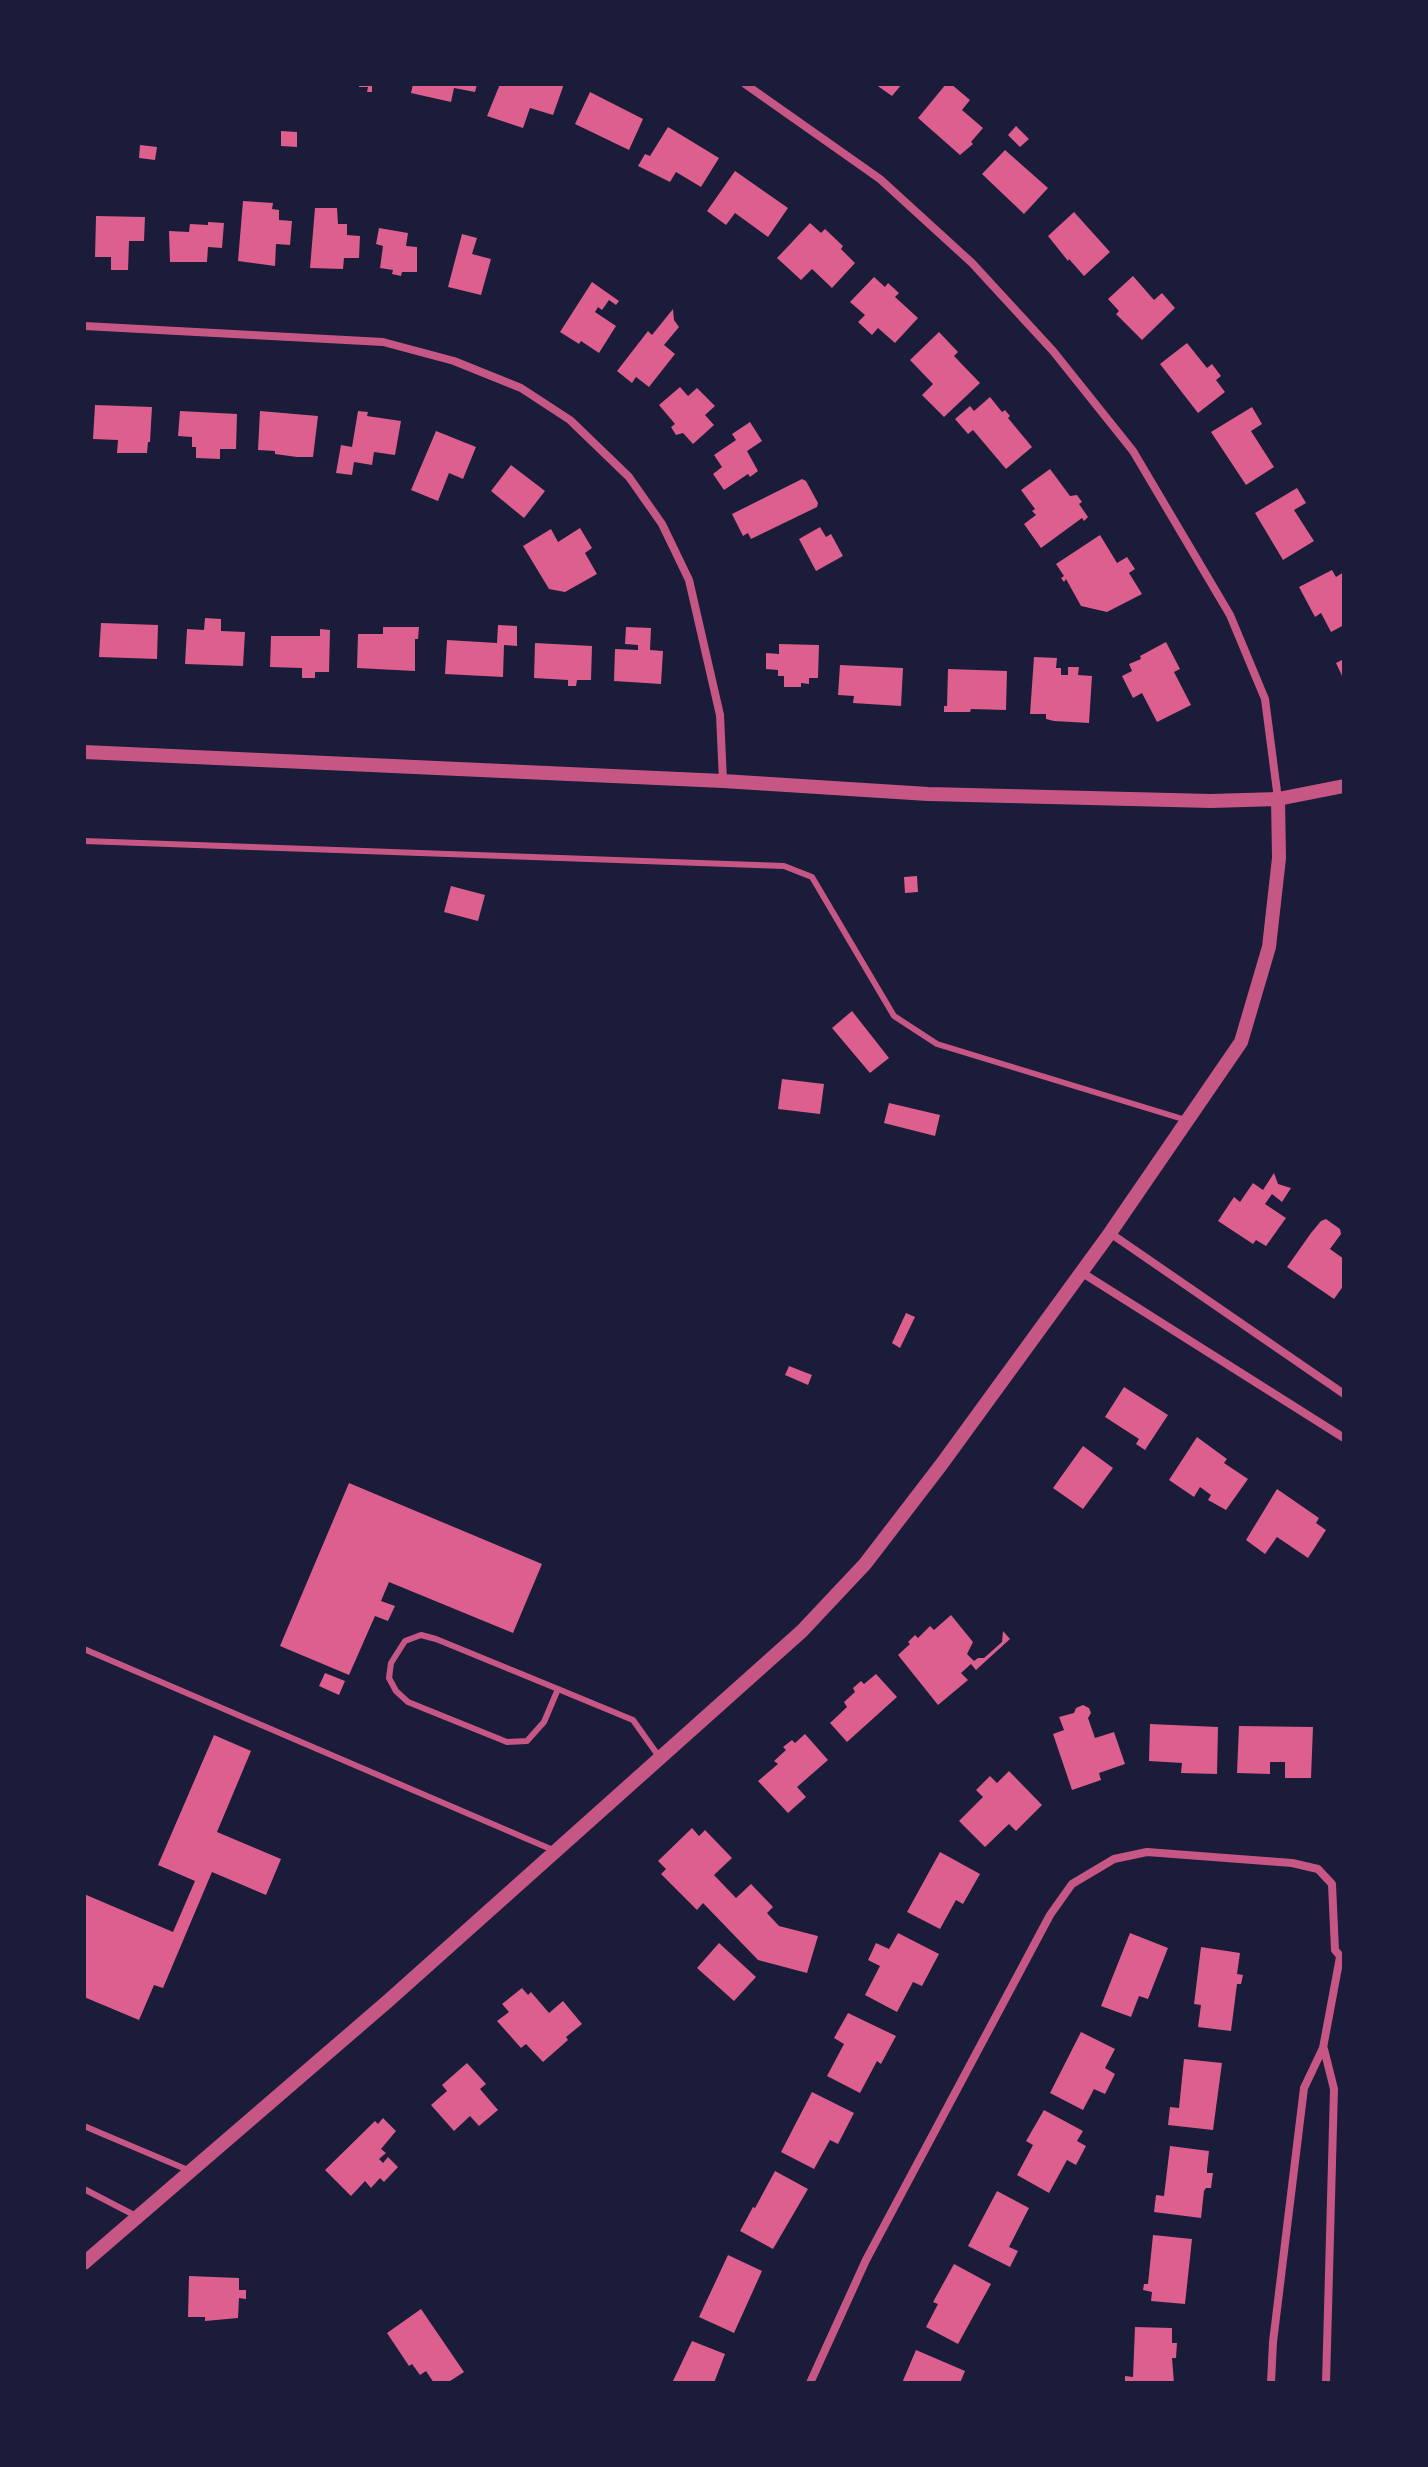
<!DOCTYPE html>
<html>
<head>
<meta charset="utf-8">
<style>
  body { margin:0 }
  #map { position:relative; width:1428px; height:2467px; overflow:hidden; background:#1b1b3a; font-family:"PT Sans Narrow",sans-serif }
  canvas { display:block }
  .frame { position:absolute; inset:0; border:86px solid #1b1b3a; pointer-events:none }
</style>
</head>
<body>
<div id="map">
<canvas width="1428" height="2467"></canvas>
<div class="frame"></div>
</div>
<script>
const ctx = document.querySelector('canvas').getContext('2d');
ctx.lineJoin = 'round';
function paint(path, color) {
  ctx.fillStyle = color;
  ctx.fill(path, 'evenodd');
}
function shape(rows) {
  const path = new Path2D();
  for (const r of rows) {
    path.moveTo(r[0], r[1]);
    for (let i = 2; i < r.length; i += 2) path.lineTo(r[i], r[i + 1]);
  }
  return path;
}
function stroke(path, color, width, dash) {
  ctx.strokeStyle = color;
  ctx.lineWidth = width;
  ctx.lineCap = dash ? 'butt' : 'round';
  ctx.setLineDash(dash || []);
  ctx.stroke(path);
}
const building = shape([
  [359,84,372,84,372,92,367,92,368,87,359,87],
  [413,84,477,84,475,92,454,88,451,102,411,93],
  [500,84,564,84,553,115,530,108,523,128,487,116],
  [875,84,902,84,892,96],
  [946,84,951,84,970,100,962,110,983,128,971,142,973,144,960,155,918,118],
  [590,92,643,119,629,150,575,124],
  [1016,126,1029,139,1020,147,1008,135],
  [668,127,719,158,701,187,676,172,670,182,638,166,645,154,650,156],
  [281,131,297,132,297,147,281,146],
  [140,145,157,147,155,160,139,158],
  [1005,150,1048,188,1024,214,982,174],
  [735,171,788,208,768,237,735,213,726,225,707,211],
  [243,201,273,203,272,209,279,210,279,220,292,221,290,245,276,244,275,266,238,261],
  [315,208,337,208,338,224,347,224,347,235,360,236,359,258,344,258,343,269,310,268],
  [1074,212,1110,252,1084,276,1069,259,1068,261,1048,236],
  [96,216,145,217,144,241,129,241,128,270,111,270,111,257,95,257],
  [208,222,224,223,222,248,208,247,207,262,170,262,169,231,189,232,190,224,208,225],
  [810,223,821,233,825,229,843,246,841,249,855,263,832,288,812,269,801,280,777,258],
  [379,228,408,233,406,246,417,247,417,272,402,272,401,276,392,274,393,270,380,268,383,246,376,244],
  [462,234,477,238,472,254,491,259,481,295,448,287],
  [1133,276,1154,300,1162,293,1175,308,1142,340,1116,314,1119,311,1108,299],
  [874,277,885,287,888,283,899,293,895,297,918,318,895,343,878,328,872,335,858,322,865,315,850,302],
  [592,282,619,301,616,305,609,300,602,310,598,307,595,312,616,326,599,353,581,341,579,344,560,332],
  [673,309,674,320,679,327,664,345,675,354,649,387,636,377,632,383,617,371,648,331,652,335],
  [939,332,958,352,954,356,980,383,944,417,922,395,933,384,910,360],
  [1187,343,1207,368,1212,364,1221,376,1216,380,1225,392,1198,413,1160,364],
  [680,387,688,396,697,388,715,406,705,415,714,425,693,444,683,433,676,435,671,427,675,424,659,405],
  [990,397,1002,412,1005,410,1010,416,1008,418,1032,447,1006,469,973,430,968,434,955,419,970,406,974,411],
  [95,405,152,407,150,442,148,442,147,453,117,453,118,440,93,439],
  [1252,407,1262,424,1251,431,1274,467,1246,485,1211,432],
  [180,411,237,414,236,449,220,449,220,459,196,458,196,447,192,447,192,437,178,436],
  [260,411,318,416,313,457,297,457,275,454,275,451,258,450],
  [358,411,368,412,367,416,401,421,395,455,374,452,372,465,354,462,352,475,336,473,341,445,352,447],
  [750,422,762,441,747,451,758,471,750,477,748,474,724,490,713,474,722,467,714,455,736,440,732,434],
  [436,431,476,447,463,479,449,473,438,501,411,490],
  [511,465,545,491,524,518,491,491],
  [1050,469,1070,496,1077,495,1082,502,1079,504,1088,517,1084,521,1082,518,1041,548,1024,524,1036,515,1032,511,1035,509,1021,490],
  [802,479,806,481,818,503,817,507,751,539,748,533,743,536,732,514],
  [1297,488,1306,503,1294,510,1314,541,1283,560,1255,513],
  [820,527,826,537,831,534,843,556,816,571,799,539],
  [580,528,592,548,585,553,597,574,565,592,549,589,523,546,551,529,558,542],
  [1100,535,1117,563,1127,557,1135,569,1129,573,1142,594,1107,612,1081,606,1066,579,1064,582,1061,578,1064,576,1056,564],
  [1332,570,1336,577,1344,572,1344,625,1331,632,1321,613,1315,617,1299,587],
  [205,618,221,619,221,631,245,632,243,666,185,664,187,629,204,630],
  [101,623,158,625,157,659,99,657],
  [498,625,517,626,517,646,504,645,503,677,445,674,447,640,497,643],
  [383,627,419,627,418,639,415,639,415,671,357,668,358,634,383,634],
  [626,627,651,628,650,650,663,651,661,684,614,681,615,649,638,650,638,645,625,644],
  [320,629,330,630,329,672,315,672,315,678,302,678,302,668,270,667,271,636,320,636],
  [1166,642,1180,669,1174,672,1191,705,1157,722,1142,693,1133,698,1122,676,1132,671,1129,664,1141,659,1140,656],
  [535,643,592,646,591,680,577,680,576,686,568,686,568,680,534,678],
  [779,644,819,645,818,678,809,678,809,684,801,683,801,687,784,687,784,676,778,676,778,670,766,669,766,653,779,654],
  [1034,657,1057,658,1056,668,1061,668,1061,675,1068,675,1068,667,1079,667,1078,675,1092,676,1089,723,1054,721,1046,719,1046,714,1030,714],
  [1344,659,1344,680,1336,663],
  [840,665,903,668,901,706,853,703,854,696,838,695],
  [948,669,1007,671,1006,710,971,709,970,712,944,712,944,706,947,706],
  [917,876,918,892,905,893,904,877],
  [451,886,485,895,478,921,444,912],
  [852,1011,889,1058,870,1073,832,1028],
  [782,1079,824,1084,820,1114,778,1109],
  [889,1103,940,1115,935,1136,884,1123],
  [1274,1173,1278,1184,1291,1188,1282,1202,1272,1194,1265,1204,1286,1218,1266,1246,1256,1240,1253,1244,1218,1221,1234,1197,1240,1202,1253,1183,1263,1190],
  [1326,1219,1340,1229,1341,1234,1330,1249,1344,1259,1344,1285,1334,1299,1287,1267,1311,1233,1321,1221],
  [906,1313,915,1317,900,1348,892,1343],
  [789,1366,812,1375,808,1385,785,1375],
  [1124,1387,1168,1415,1145,1450,1136,1444,1139,1439,1105,1417],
  [1197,1437,1227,1459,1224,1463,1248,1479,1226,1510,1208,1500,1211,1495,1200,1487,1194,1497,1169,1480],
  [1083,1446,1113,1468,1083,1509,1053,1488],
  [349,1483,542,1564,513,1633,389,1582,381,1601,395,1606,388,1621,375,1616,349,1675,280,1646],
  [1277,1489,1319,1518,1316,1523,1326,1530,1308,1558,1277,1537,1265,1554,1246,1540],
  [951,1615,973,1642,967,1654,974,1661,978,1658,984,1658,1002,1642,1003,1631,1010,1639,976,1670,971,1664,961,1673,968,1680,938,1705,898,1655,910,1644,908,1642,915,1635,918,1638,930,1626,934,1630],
  [325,1673,345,1681,339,1695,319,1686],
  [876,1674,897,1697,847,1742,830,1723,847,1707,844,1702,855,1692,853,1688,861,1681,864,1684],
  [1083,1705,1089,1708,1091,1713,1088,1718,1095,1738,1114,1732,1125,1764,1099,1773,1101,1780,1072,1790,1053,1734,1064,1730,1059,1717,1074,1713,1076,1708],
  [1150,1724,1218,1727,1217,1774,1181,1773,1182,1763,1149,1761],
  [1239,1726,1313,1727,1311,1778,1285,1778,1285,1762,1270,1762,1270,1774,1237,1773],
  [805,1734,828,1760,797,1787,806,1797,788,1813,758,1781,778,1764,774,1761,786,1750,783,1747,792,1740,795,1743],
  [214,1735,251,1751,217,1832,281,1859,266,1895,212,1872,163,1988,154,1985,139,2020,84,1997,84,1894,173,1932,195,1881,158,1865],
  [1009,1771,1042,1805,1016,1831,1009,1824,985,1847,959,1821,983,1797,976,1790,990,1776,997,1783],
  [692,1828,699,1836,705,1830,732,1858,714,1875,736,1898,751,1884,773,1907,767,1913,779,1926,818,1936,807,1973,758,1960,703,1903,697,1910,661,1874,666,1869,658,1861],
  [940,1852,980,1874,963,1904,956,1900,940,1929,907,1912],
  [898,1933,939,1954,922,1986,913,1982,897,2012,865,1995,880,1966,868,1960,876,1943,889,1949],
  [1130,1933,1168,1948,1148,1999,1139,1996,1131,2017,1101,2006],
  [719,1943,756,1977,734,2001,697,1968],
  [1201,1947,1240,1953,1237,1974,1243,1975,1241,1984,1237,1984,1231,2031,1198,2027,1201,2005,1194,2004],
  [522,1988,528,1995,531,1992,549,2013,563,2001,582,2024,566,2037,568,2040,543,2062,526,2044,521,2048,497,2021,509,2012,502,2004],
  [848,2013,896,2036,881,2064,877,2061,860,2093,827,2076,844,2044,834,2038],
  [1081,2032,1115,2049,1105,2068,1115,2074,1105,2094,1094,2089,1083,2110,1050,2093],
  [1184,2059,1222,2063,1213,2130,1168,2125,1170,2107,1179,2108],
  [467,2063,486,2084,480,2089,498,2110,479,2126,470,2116,454,2131,431,2105,447,2091,442,2085],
  [812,2092,854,2113,838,2144,830,2140,814,2169,781,2152],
  [1044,2110,1083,2131,1077,2141,1086,2146,1076,2165,1067,2160,1049,2193,1017,2175,1033,2145,1026,2141],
  [383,2118,396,2131,381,2149,386,2153,379,2159,383,2163,388,2157,398,2167,384,2182,380,2178,371,2188,365,2181,351,2196,325,2170,375,2121,378,2124],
  [1170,2146,1209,2151,1207,2169,1207,2173,1213,2173,1211,2188,1206,2188,1204,2191,1201,2218,1154,2212,1156,2195,1164,2196],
  [775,2171,808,2189,773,2249,740,2231,753,2207,755,2208],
  [997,2191,1029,2208,1009,2247,1018,2251,1010,2267,968,2246],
  [1153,2235,1192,2239,1185,2304,1151,2301,1152,2292,1143,2290,1144,2284,1148,2284],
  [728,2255,762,2271,734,2333,699,2317],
  [954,2264,991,2284,958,2344,926,2327,938,2304,933,2302],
  [189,2276,239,2278,239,2290,246,2290,246,2299,239,2298,238,2318,205,2321,205,2317,188,2317],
  [421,2309,464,2372,447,2383,434,2383,426,2371,420,2375,412,2364,409,2366,387,2333],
  [1135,2327,1172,2328,1172,2343,1177,2343,1176,2358,1172,2358,1174,2383,1125,2383,1125,2376,1133,2377],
  [692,2341,725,2354,714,2383,672,2383],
  [916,2350,965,2371,960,2383,902,2383]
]);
const service = shape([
  [84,841,784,866,812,877,894,1016,937,1044,1186,1120],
  [84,1649,553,1850],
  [558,1689,544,1722,527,1741,507,1742,408,1702,396,1691,389,1678,391,1663,405,1641,421,1635,436,1639,558,1689,633,1720,660,1758],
  [84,2126,188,2170],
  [84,2189,138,2217]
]);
const minor = shape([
  [745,84,880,179,972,263,1053,351,1133,451,1230,615,1265,699,1278,799],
  [84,326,383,342,454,361,521,388,570,420,629,477,662,524,689,580,720,715,723,781],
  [1110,1233,1344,1394],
  [1081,1272,1344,1438],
  [1324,2049,1334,2089,1326,2383],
  [810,2383,866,2260,1050,1915,1072,1884,1114,1859,1147,1852,1292,1863,1318,1869,1332,1884,1335,1950,1344,1961],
  [1271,2383,1273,2342,1304,2088,1323,2048,1340,1957]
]);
const tertiary = shape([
  [84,752,723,781,928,794,1211,801,1278,799,1344,786],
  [84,2263,388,2001,802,1631,865,1564,941,1465,1110,1233,1241,1042,1269,947,1279,858,1278,799]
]);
paint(building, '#dd5f8e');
stroke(service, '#c65784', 6);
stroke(minor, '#c65784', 8);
stroke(tertiary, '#c65784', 14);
</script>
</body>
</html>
